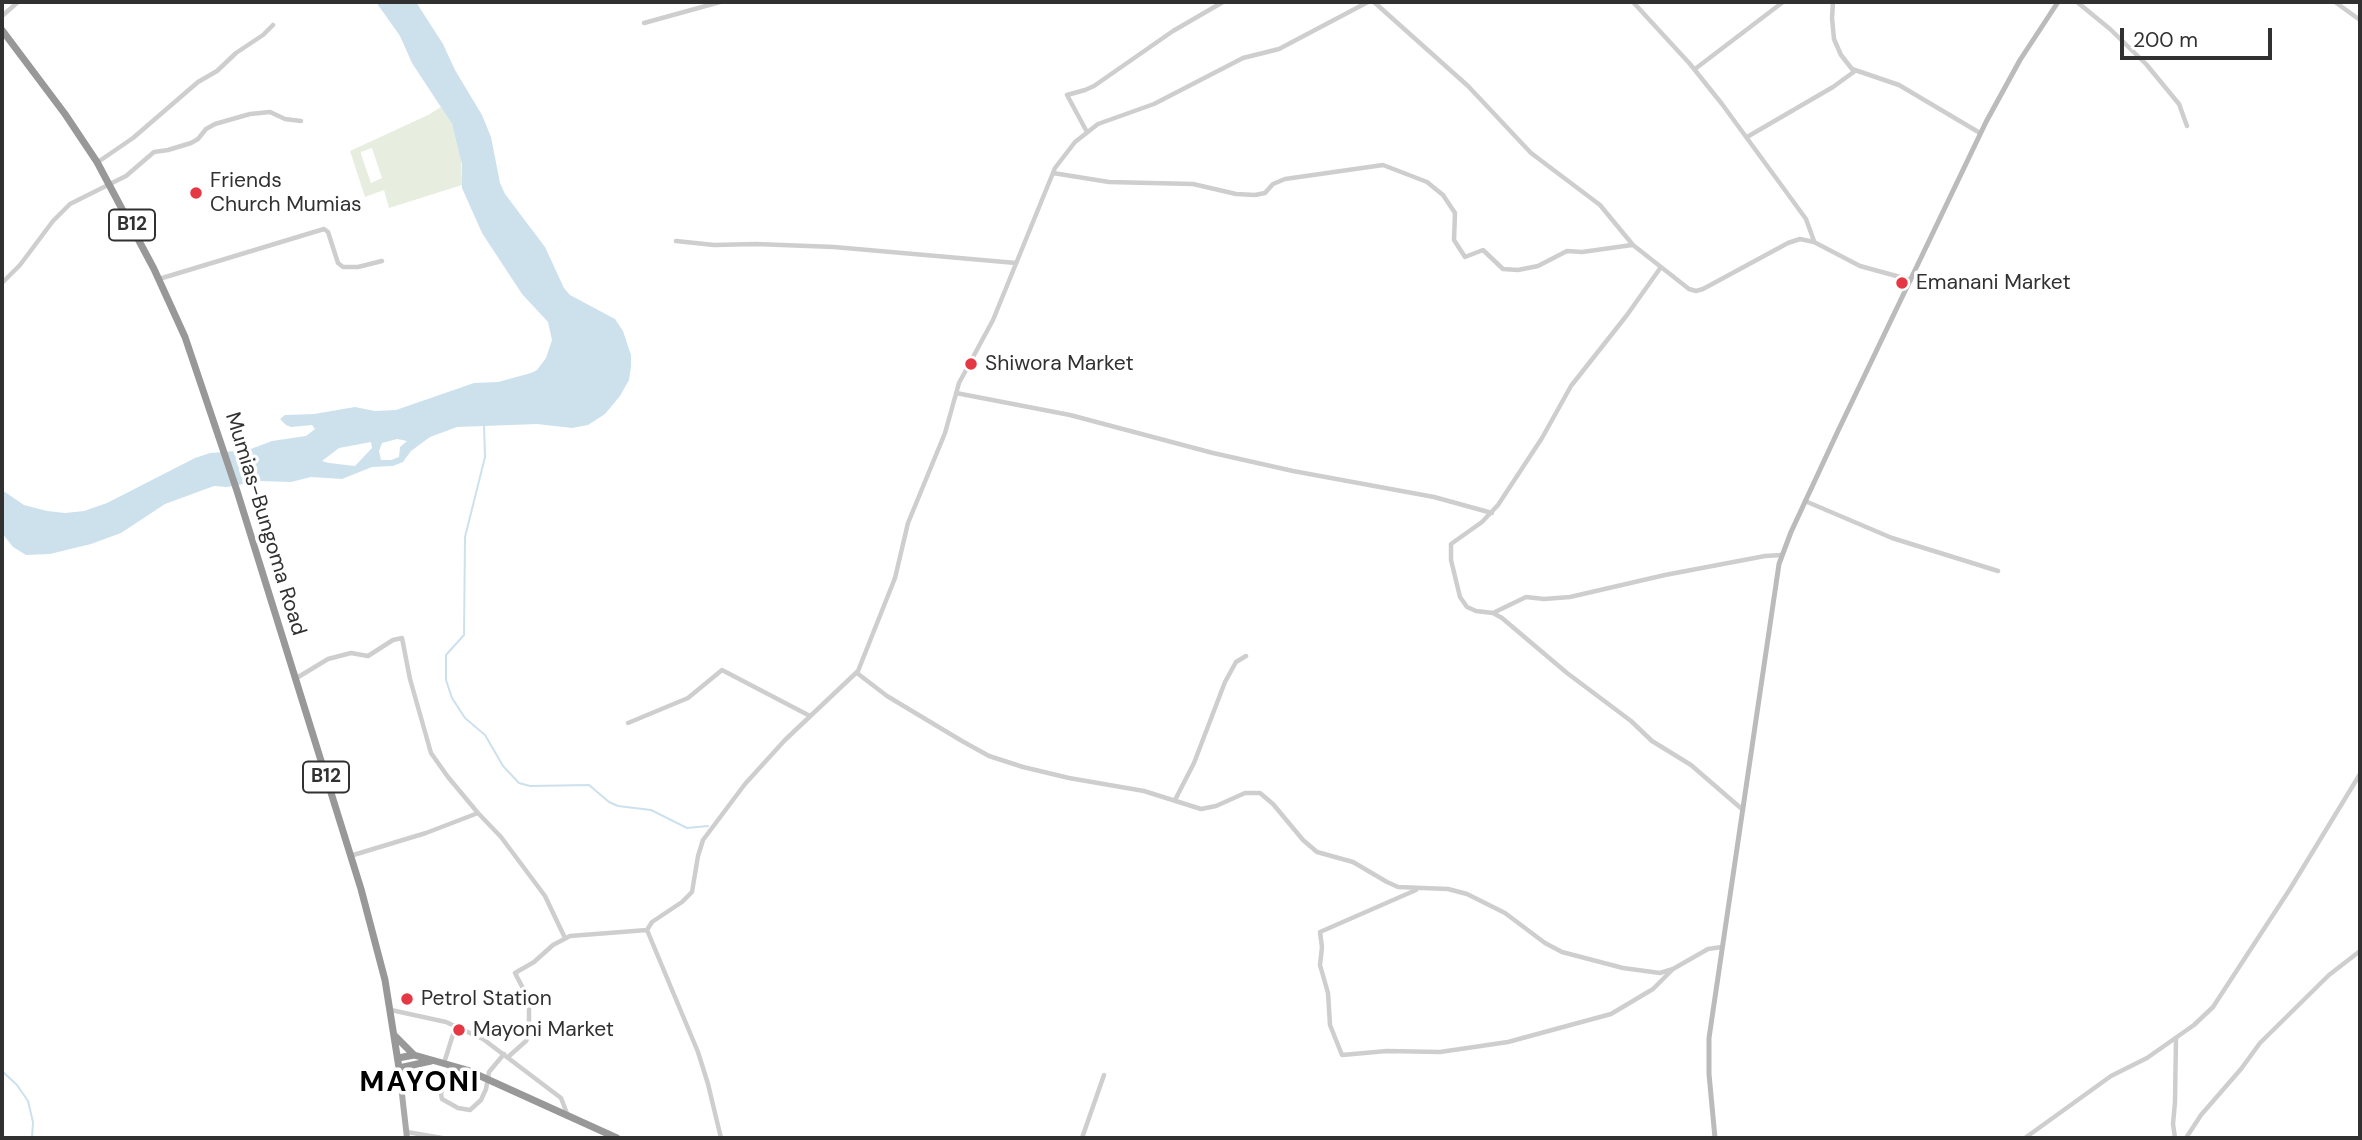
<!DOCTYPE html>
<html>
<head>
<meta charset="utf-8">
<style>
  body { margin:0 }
  #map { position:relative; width:2362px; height:1140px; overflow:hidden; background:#fff; font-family:"DM Sans",sans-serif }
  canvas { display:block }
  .frame { position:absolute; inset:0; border:4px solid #313131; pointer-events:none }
  .scale { position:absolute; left:2120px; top:28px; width:152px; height:32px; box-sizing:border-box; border:4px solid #313131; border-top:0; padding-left:9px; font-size:21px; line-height:24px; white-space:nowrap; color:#313131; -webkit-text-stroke:5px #fff; paint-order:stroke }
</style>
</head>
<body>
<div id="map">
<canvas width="2362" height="1140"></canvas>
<div class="frame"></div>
<div class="scale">200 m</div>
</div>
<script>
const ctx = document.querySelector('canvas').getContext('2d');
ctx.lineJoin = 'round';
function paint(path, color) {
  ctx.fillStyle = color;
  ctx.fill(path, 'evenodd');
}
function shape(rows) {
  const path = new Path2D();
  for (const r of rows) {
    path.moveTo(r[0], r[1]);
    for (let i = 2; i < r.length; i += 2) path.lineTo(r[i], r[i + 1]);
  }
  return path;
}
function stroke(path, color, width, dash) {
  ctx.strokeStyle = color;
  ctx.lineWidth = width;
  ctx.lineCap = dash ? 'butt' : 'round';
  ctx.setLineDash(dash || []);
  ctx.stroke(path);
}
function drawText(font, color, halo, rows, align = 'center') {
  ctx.font = font + ' "DM Sans",sans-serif';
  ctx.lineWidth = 7;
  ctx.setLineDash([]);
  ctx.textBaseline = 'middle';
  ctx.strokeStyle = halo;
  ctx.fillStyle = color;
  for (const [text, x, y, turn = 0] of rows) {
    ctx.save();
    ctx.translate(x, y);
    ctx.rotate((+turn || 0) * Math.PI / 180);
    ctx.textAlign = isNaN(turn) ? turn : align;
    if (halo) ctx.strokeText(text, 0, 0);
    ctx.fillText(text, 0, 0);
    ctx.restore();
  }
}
const green = shape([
  [441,107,452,124,461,153,462,185,389,208,384,190,365,197,350,151,428,115],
  [372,148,382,178,371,183,361,154,361,152]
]);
const water = shape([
  [376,2,416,2,443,44,455,70,482,115,491,137,500,183,505,194,545,247,564,288,570,295,615,319,623,331,631,355,631,367,629,380,620,396,605,414,588,425,572,428,537,424,457,427,430,437,411,451,403,462,393,466,372,467,342,479,311,477,291,482,259,481,227,487,214,486,165,504,121,533,91,544,50,554,26,555,13,547,2,533,2,490,24,505,47,511,65,513,84,511,107,503,195,458,210,453,248,450,272,441,306,436,315,429,312,425,291,427,286,425,280,419,285,415,314,414,355,407,375,411,396,410,474,383,498,382,531,373,537,370,546,358,552,340,548,322,522,294,482,233,462,188,462,164,452,124,412,63,400,36],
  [397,439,407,441,400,447,399,457,391,460,381,460,379,451,382,443],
  [371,442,372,448,355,466,329,463,322,461,339,448]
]);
const stream = shape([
  [484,424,485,457,465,537,464,635,446,655,446,680,452,698,465,718,485,735,503,766,519,783,530,786,589,785,609,802,618,806,651,810,687,828,708,826],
  [2,1071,17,1085,28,1101,33,1122,32,1138]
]);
const street = shape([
  [1374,2,1468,86,1531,153,1600,205,1633,245,1689,289,1696,291,1703,289,1788,243,1800,239,1814,242,1860,266,1911,280],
  [1633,2,1690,64,1722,104,1806,219,1814,241],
  [1833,2,1832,18,1834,39,1841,55,1852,69,1899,85,1980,133],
  [2077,2,2110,29,2146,64,2179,104,2187,126],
  [2335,2,2360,20],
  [2,16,18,2],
  [644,23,720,2],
  [1695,69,1783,2],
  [1087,132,1067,95,1085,90,1094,86,1173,31,1223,2],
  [1747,137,1833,87,1855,71],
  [98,162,133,138,198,82,217,71,236,53,263,35,273,25],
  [1053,173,1109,182,1193,184,1236,194,1255,195,1265,193,1273,184,1285,179,1383,165,1427,182,1443,195,1455,213,1454,240,1465,257,1483,250,1503,269,1518,270,1538,266,1567,251,1582,252,1632,245],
  [676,241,714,245,756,244,834,247,1016,263],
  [1661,267,1627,315,1571,386,1542,438,1498,505,1482,522,1451,544,1451,560,1460,597,1467,607,1476,611,1493,613,1502,618,1567,673,1631,721,1652,741,1691,765,1743,810],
  [159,279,324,229,328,232,338,263,343,267,358,267,382,261],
  [2,283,20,265,53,221,70,204,126,176,154,152,168,150,191,143,198,139,206,129,215,124,250,114,270,112,285,119,301,121],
  [956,393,1070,415,1213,453,1293,471,1434,497,1492,513],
  [1805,501,1892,538,1998,571],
  [1493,613,1526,597,1544,599,1570,597,1665,575,1765,556,1782,555],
  [857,673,887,696,962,741,989,756,1023,767,1069,778,1144,791,1201,809,1216,806,1245,793,1260,793,1273,804,1303,840,1317,852,1353,862,1387,882,1398,887,1448,889,1467,894,1505,913,1545,943,1562,952,1623,968,1660,973,1673,969,1708,949,1722,947],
  [295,679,328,659,351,653,368,656,393,640,402,638,410,679,431,753,448,777,478,813],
  [628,723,688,698,722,670,810,716],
  [1175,800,1194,763,1225,682,1236,662,1246,656],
  [350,856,426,833,478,813,501,837,545,896,565,938],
  [1416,890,1320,932,1322,947,1320,965,1328,993,1330,1025,1342,1055,1387,1051,1440,1052,1508,1042,1611,1014,1653,989,1672,970],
  [391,1010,446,1022,483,1039,561,1098,568,1116],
  [508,1057,526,1041,529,1034,529,1000,515,973,534,962,553,945,570,936,647,930],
  [444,1063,456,1025],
  [451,1066,441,1094,442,1099,458,1108,470,1110,481,1100,486,1089,489,1072,504,1054],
  [407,1132,442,1138],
  [721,1138,708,1084,698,1052,647,930,652,922,682,902,692,892,698,856,703,840,745,784,785,740,858,671,895,578,908,523,945,433,959,383,993,320,1055,168,1075,142,1098,124,1154,104,1243,58,1279,49,1368,2],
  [1082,1138,1104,1075],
  [2025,1138,2111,1076,2147,1058,2194,1025,2213,1007,2290,889,2360,774],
  [2175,1138,2173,1124,2175,1102,2176,1038],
  [2186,1138,2201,1115,2241,1069,2260,1043,2329,975,2360,951]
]);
const secondary = shape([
  [1715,1138,1709,1074,1709,1038,1779,564,1791,532,1837,433,1986,122,2020,60,2058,2]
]);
const primary = shape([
  [399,1068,407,1138]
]);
const highway = shape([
  [2,30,65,114,97,162,154,269,185,337,237,491,361,889,385,980,399,1068,431,1061],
  [395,1036,414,1055],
  [398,1058,414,1055,467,1070,617,1138]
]);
const markers = [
  [196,193,7,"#e43845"],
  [1902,283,7,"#e43845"],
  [971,364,7,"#e43845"],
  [407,999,7,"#e43845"],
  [459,1030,7,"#e43845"]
];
const shields = [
  [132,225,46],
  [326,777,46]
];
const shieldNames = [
  ["B12",132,225],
  ["B12",326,777]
];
const poiNames = [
  ["Friends",210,181],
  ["Church Mumias",210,205],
  ["Emanani Market",1916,283],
  ["Shiwora Market",985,364],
  ["Petrol Station",421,999],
  ["Mayoni Market",473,1030]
];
const streetNames = [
  ["Mumias-Bungoma Road",265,524,73]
];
const districtNames = [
  ["MAYONI",420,1084]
];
paint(green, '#e7eee0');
paint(water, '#cde1ed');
stroke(stream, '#cde1ed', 2);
stroke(street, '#cecece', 4.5);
stroke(secondary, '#bbb', 5);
stroke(primary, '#a9a9a9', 6);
stroke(highway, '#989898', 7);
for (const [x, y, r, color] of markers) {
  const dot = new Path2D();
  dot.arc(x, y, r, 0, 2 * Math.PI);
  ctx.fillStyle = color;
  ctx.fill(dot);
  stroke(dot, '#fff', 2.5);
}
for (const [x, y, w] of shields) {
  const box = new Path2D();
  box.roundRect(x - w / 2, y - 15.5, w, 31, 5);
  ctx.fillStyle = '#fff';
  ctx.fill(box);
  stroke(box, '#313131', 2);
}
drawText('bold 19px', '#313131', null, shieldNames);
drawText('21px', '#313131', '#fff', poiNames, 'left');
drawText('21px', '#313131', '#fff', streetNames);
ctx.letterSpacing = '2px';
drawText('bold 28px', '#000', '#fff', districtNames);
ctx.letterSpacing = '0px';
</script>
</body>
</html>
